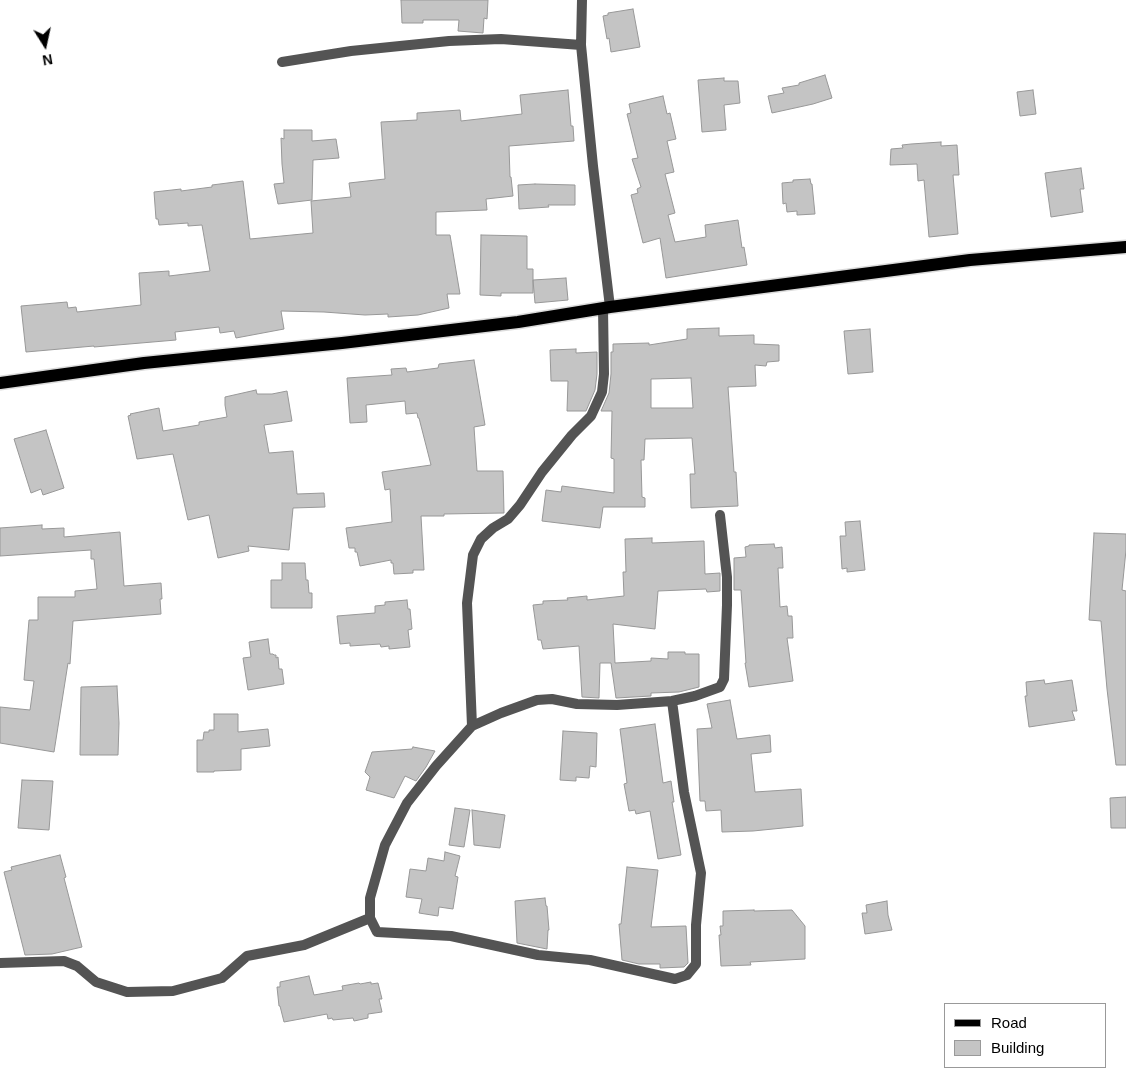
<!DOCTYPE html>
<html>
<head>
<meta charset="utf-8">
<style>
  body { margin:0 }
  #map { position:relative; width:1126px; height:1088px; overflow:hidden; background:#fff; font-family:Arial,sans-serif }
  canvas { display:block }
  .legend { position:absolute; left:944px; top:1003px; width:162px; height:65px; box-sizing:border-box; background:#fff; border:1px solid #999; margin:0; padding:6px 9px; list-style:none; font-size:15px; color:#000 }
  .legend li { display:flex; align-items:center; gap:10px; height:25px }
  .legend b { width:25px; border:1px solid #999 }
  .north { position:absolute; left:20px; top:20px; width:50px; height:50px; -webkit-text-stroke:4px #fff; paint-order:stroke; rotate:170deg; font-size:14px; font-weight:700; line-height:20px; text-align:center; color:#000 }
  .north::after { content:''; display:block; margin:auto; width:18px; height:22px; background:#000; clip-path:polygon(50% 0,100% 100%,50% 72%,0 100%) }
</style>
</head>
<body>
<div id="map">
<canvas width="1126" height="1088"></canvas>
<ul class="legend">
<li><b style="height:6px;background:#000"></b>Road</li>
<li><b style="height:14px;background:#c4c4c4"></b>Building</li>
</ul>
<div class="north">N</div>
</div>
<script>
const ctx = document.querySelector('canvas').getContext('2d');
ctx.lineJoin = 'round';
function paint(path, color) {
  ctx.fillStyle = color;
  ctx.fill(path, 'evenodd');
}
function shape(rows) {
  const path = new Path2D();
  for (const r of rows) {
    path.moveTo(r[0], r[1]);
    for (let i = 2; i < r.length; i += 2) path.lineTo(r[i], r[i + 1]);
  }
  return path;
}
function stroke(path, color, width, dash) {
  ctx.strokeStyle = color;
  ctx.lineWidth = width;
  ctx.lineCap = dash ? 'butt' : 'round';
  ctx.setLineDash(dash || []);
  ctx.stroke(path);
}
const building = shape([
  [401,0,488,0,487,19,484,18,483,33,458,31,459,20,423,20,423,23,402,23,401,0],
  [633,9,640,47,611,52,609,38,607,39,603,16,608,15,608,13,633,9],
  [825,75,832,98,813,104,772,113,768,96,784,93,782,88,799,85,799,83,825,75],
  [724,78,724,81,738,81,740,103,724,105,726,130,702,132,698,80,724,78],
  [568,90,571,126,573,126,574,141,509,146,510,177,511,177,513,196,486,199,487,210,436,212,436,235,450,235,460,294,447,294,449,308,418,315,388,317,388,314,365,315,324,312,281,311,284,329,236,338,234,331,220,333,219,327,175,332,176,340,94,347,94,346,26,352,21,306,67,302,68,308,76,307,77,312,141,305,139,273,169,271,169,276,210,271,202,225,188,226,188,223,159,225,158,219,156,219,154,192,181,189,181,191,212,187,212,185,243,181,250,239,313,233,311,201,351,197,349,183,385,179,381,122,417,120,417,113,460,110,461,121,522,114,520,95,568,90],
  [1033,90,1036,114,1020,116,1017,92,1033,90],
  [663,96,667,114,670,113,676,139,667,141,674,172,665,174,675,213,668,215,675,242,706,237,705,225,738,220,742,248,744,247,747,265,666,278,660,238,643,243,631,195,638,193,637,189,641,187,632,159,638,158,627,114,631,113,629,104,663,96],
  [284,130,312,130,312,141,336,139,339,158,313,160,312,200,278,204,274,184,284,183,282,164,281,138,284,139,284,130],
  [941,142,941,146,957,145,959,175,953,175,958,234,929,237,924,180,918,181,917,164,890,165,891,149,903,148,902,145,911,144,941,142],
  [1081,168,1084,189,1080,189,1083,212,1051,217,1045,173,1081,168],
  [810,179,811,184,812,184,815,214,797,215,797,211,787,212,786,203,783,204,782,183,793,182,793,180,810,179],
  [535,184,575,185,575,205,548,205,549,207,519,209,518,185,535,184],
  [481,235,527,236,527,269,533,269,533,293,501,293,501,296,480,295,481,235],
  [566,278,568,300,535,303,533,280,566,278],
  [719,328,719,336,754,335,754,344,779,345,779,361,767,362,766,366,755,365,756,386,728,387,734,472,736,472,738,506,691,508,690,474,695,474,692,438,645,439,644,460,641,460,642,497,645,498,645,507,603,507,600,528,542,521,546,490,561,492,562,486,614,493,614,459,611,458,612,411,601,411,609,393,611,374,611,352,613,352,613,344,649,343,649,345,687,339,687,329,719,328],
  [691,378,693,408,651,408,651,379,691,378],
  [870,329,873,372,848,374,844,331,870,329],
  [576,349,576,353,597,352,597,374,595,390,586,411,567,411,568,381,551,381,550,350,576,349],
  [474,360,485,425,474,427,477,471,503,471,504,513,444,514,444,516,421,516,424,570,413,570,413,573,394,574,393,563,391,563,391,560,360,566,357,552,355,552,355,548,349,548,346,528,392,522,390,489,385,490,382,472,431,465,419,418,418,418,417,413,406,414,405,401,366,405,367,422,350,423,347,378,392,375,391,369,406,368,407,372,438,368,439,364,474,360],
  [256,390,257,394,272,394,287,391,292,421,264,425,269,453,293,451,297,494,324,493,325,507,293,508,289,550,248,546,249,551,218,558,209,515,188,520,173,454,137,459,128,416,131,415,130,414,159,408,163,431,199,425,199,422,227,417,225,405,225,397,256,390],
  [46,430,64,488,43,495,41,489,31,493,14,439,46,430],
  [860,521,865,570,847,572,847,568,842,569,840,536,846,536,845,522,860,521],
  [42,525,42,529,64,528,64,537,120,532,124,586,161,583,162,599,160,599,161,614,73,621,70,664,68,663,54,752,0,743,0,707,30,710,34,681,24,680,29,620,38,620,38,597,75,597,75,591,97,589,94,559,91,559,91,550,0,556,0,528,42,525],
  [1094,533,1126,534,1126,550,1122,590,1126,591,1126,765,1116,765,1107,689,1101,621,1089,620,1094,533],
  [652,538,652,543,704,541,705,574,720,573,720,591,707,592,706,589,658,591,655,629,613,624,615,663,651,661,651,658,668,659,668,652,685,652,685,654,699,654,699,687,679,692,651,693,651,696,616,698,611,663,600,663,599,698,582,697,579,646,543,649,541,640,538,640,533,605,543,604,543,601,568,600,567,598,587,596,587,600,624,596,623,572,626,572,625,539,652,538],
  [774,544,775,548,782,547,783,568,778,568,780,607,787,606,788,616,792,616,793,638,787,638,793,681,749,687,745,663,746,663,741,590,734,590,734,558,746,557,745,547,749,546,749,545,774,544],
  [282,563,305,563,306,580,308,580,309,593,312,593,312,608,271,608,271,580,282,580,282,563],
  [407,600,408,609,410,609,412,629,408,630,410,647,389,649,389,646,381,647,380,644,350,646,350,643,340,644,337,616,375,613,375,606,385,605,385,602,407,600],
  [268,639,270,654,273,654,274,655,276,655,276,658,278,657,279,669,282,669,284,684,248,690,243,658,251,657,249,642,268,639],
  [1044,680,1045,684,1072,680,1077,711,1072,711,1075,720,1029,727,1025,696,1027,696,1026,682,1044,680],
  [117,686,119,723,118,755,80,755,81,687,117,686],
  [730,700,737,739,770,735,771,752,751,754,755,792,801,789,803,826,753,831,722,832,721,810,706,811,705,801,700,801,697,729,712,728,707,704,730,700],
  [214,714,238,714,238,732,268,729,270,746,241,749,241,770,214,771,214,772,197,772,197,740,203,740,204,732,209,732,209,730,214,730,214,714],
  [655,724,663,783,671,781,674,802,672,802,681,855,658,859,650,811,636,814,635,810,629,811,624,784,627,783,620,729,655,724],
  [563,731,597,733,596,767,590,766,589,778,576,777,576,781,560,780,563,731],
  [413,747,435,751,426,767,416,781,405,776,394,798,366,790,370,777,365,772,372,752,412,749,413,747],
  [22,780,53,781,49,830,18,828,22,780],
  [1126,797,1126,828,1111,828,1110,798,1126,797],
  [455,808,470,810,464,847,449,845,455,808],
  [472,810,505,815,500,848,474,845,472,810],
  [445,852,460,856,455,876,458,877,453,909,439,907,438,916,419,913,422,899,406,897,410,869,426,871,428,858,444,861,445,852],
  [60,855,66,877,64,878,82,947,52,954,25,955,4,872,12,870,11,867,60,855],
  [627,867,658,870,651,927,686,926,688,963,684,967,660,968,660,964,639,964,622,960,619,924,621,924,627,867],
  [545,898,546,906,547,906,549,930,548,930,547,949,517,943,515,901,545,898],
  [887,901,888,915,892,930,865,934,862,913,867,913,866,905,887,901],
  [754,910,754,911,792,910,805,926,805,959,750,962,751,965,721,966,719,935,721,935,720,926,723,926,723,911,754,910],
  [309,976,314,995,343,990,342,986,359,983,360,984,371,982,371,984,378,983,382,999,379,999,382,1012,368,1014,368,1018,354,1021,353,1018,333,1020,332,1018,328,1019,327,1014,284,1022,280,1006,279,1006,277,987,280,987,280,982,309,976]
]);
const minor = shape([
  [582,0,581,45,593,166,610,307],
  [282,62,351,51,449,41,501,39,581,45],
  [472,726,501,713,537,700,552,699,577,704,617,705,672,701,695,696,720,687,724,679,727,605,727,577,720,515],
  [370,918,377,932,451,936,538,955,590,960,675,979,687,975,696,964,696,925,701,873,684,792,672,701],
  [0,963,64,961,77,966,96,982,127,992,173,991,222,978,247,956,304,945,370,918,370,898,385,845,407,803,436,766,472,726,467,603,473,555,481,539,493,528,508,519,520,505,542,472,572,435,591,416,602,392,604,374,603,308]
]);
const primary = shape([
  [0,383,144,363,342,343,518,322,610,307,970,260,1126,247]
]);
paint(building, '#c4c4c4');
stroke(building, '#989898', 1);
stroke(primary, '#dbdbdb', 15);
stroke(minor, '#545454', 10);
stroke(primary, '#000', 12);
</script>
</body>
</html>
